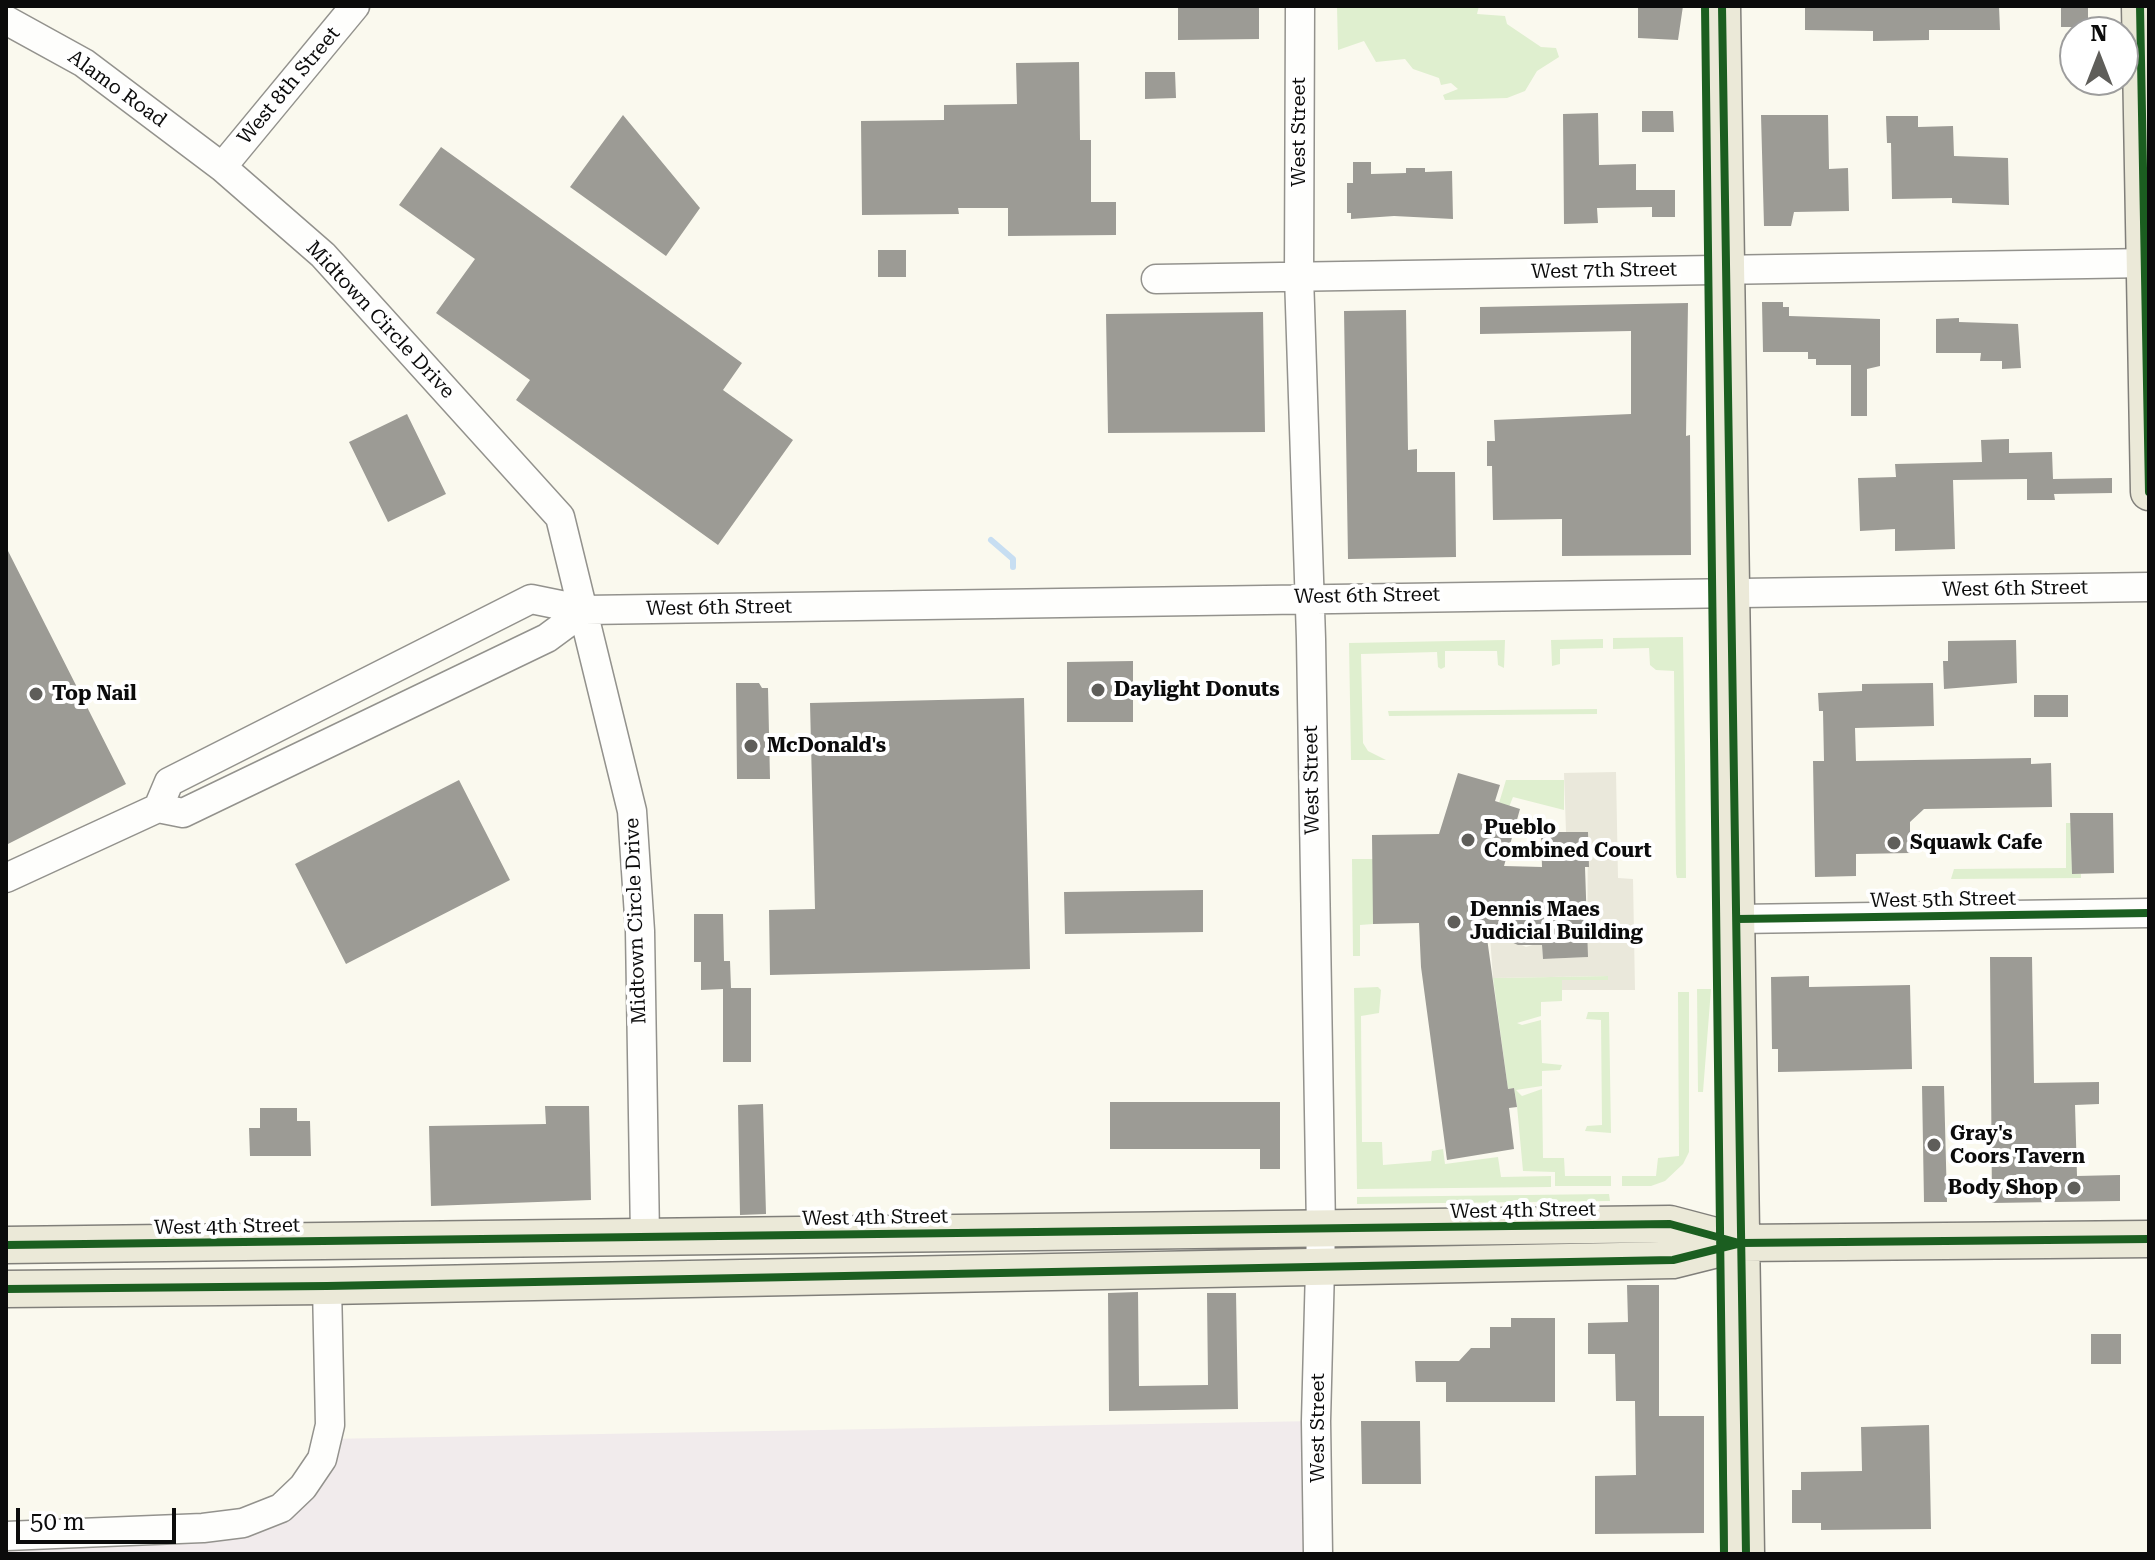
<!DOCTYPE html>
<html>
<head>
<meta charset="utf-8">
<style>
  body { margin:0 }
  #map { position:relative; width:2155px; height:1560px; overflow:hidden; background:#faf9ee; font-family:"Roboto Serif",serif }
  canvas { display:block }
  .frame { position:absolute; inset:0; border:8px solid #0b0b0b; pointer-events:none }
  .north { position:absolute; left:2059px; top:16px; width:80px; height:80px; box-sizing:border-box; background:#fff; border:2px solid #9d9d9d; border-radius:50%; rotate:0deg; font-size:22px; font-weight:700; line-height:32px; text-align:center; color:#0b0b0b }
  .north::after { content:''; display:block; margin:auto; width:28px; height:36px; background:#5f5e5a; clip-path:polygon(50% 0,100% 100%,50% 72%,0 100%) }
  .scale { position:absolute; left:16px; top:1508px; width:160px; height:36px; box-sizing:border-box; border:4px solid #0b0b0b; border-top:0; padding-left:10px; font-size:24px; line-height:28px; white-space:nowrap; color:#0b0b0b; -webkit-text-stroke:6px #fff; paint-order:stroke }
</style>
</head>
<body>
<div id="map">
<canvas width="2155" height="1560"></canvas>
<div class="frame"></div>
<div class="north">N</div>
<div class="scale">50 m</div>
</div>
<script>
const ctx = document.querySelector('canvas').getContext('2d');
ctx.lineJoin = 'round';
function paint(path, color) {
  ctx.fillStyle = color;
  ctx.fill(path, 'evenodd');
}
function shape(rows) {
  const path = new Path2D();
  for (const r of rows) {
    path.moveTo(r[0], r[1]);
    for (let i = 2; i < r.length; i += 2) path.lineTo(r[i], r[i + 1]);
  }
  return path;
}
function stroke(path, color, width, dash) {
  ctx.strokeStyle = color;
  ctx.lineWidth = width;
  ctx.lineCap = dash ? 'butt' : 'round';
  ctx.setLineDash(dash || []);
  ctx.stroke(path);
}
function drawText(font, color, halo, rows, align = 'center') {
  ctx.font = font + ' "Roboto Serif",serif';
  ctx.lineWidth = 8;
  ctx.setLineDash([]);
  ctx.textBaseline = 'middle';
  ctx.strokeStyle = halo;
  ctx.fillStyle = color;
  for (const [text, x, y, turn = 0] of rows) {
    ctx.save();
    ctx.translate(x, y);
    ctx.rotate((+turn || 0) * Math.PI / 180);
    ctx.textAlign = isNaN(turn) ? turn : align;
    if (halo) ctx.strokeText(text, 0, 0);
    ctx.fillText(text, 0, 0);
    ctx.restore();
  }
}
const industrial = shape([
  [1316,1421,1318,1554,6,1554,6,1536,281,1508,326,1439]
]);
const green = shape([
  [1337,6,1479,6,1477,14,1505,16,1507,24,1541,47,1556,48,1559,57,1537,71,1525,91,1507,98,1445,100,1443,95,1458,89,1451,83,1441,85,1439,78,1413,69,1405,59,1376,62,1364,41,1338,50],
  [1683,637,1685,767,1686,878,1677,878,1676,874,1674,671,1656,670,1650,665,1649,648,1613,649,1613,638],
  [1603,639,1603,648,1560,649,1560,664,1552,666,1551,640],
  [1505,640,1504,668,1498,665,1497,651,1445,651,1445,667,1441,669,1438,667,1437,652,1361,654,1363,743,1368,751,1386,760,1351,760,1349,643],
  [1597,709,1597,714,1389,716,1388,711],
  [1506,780,1564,780,1564,810,1513,797,1509,807,1499,803],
  [2066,823,2071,823,2072,874,2081,874,2081,878,1951,879,1954,869,2066,868],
  [1352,859,1373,859,1373,924,1360,925,1360,956,1353,956],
  [1608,976,1608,980,1562,990,1562,1001,1541,1002,1541,1016,1517,1023,1522,1025,1541,1020,1542,1063,1562,1065,1560,1070,1542,1071,1542,1086,1516,1090,1522,1096,1542,1089,1543,1158,1564,1158,1565,1176,1611,1176,1611,1186,1555,1186,1555,1172,1523,1171,1517,1106,1514,1088,1508,1089,1493,978],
  [1378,987,1381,990,1379,1013,1361,1016,1362,1142,1382,1142,1383,1165,1431,1161,1432,1151,1443,1149,1445,1164,1498,1157,1501,1177,1551,1176,1551,1187,1357,1189,1354,988],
  [1697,989,1711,989,1703,1092,1698,1092],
  [1678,992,1689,992,1689,1152,1683,1164,1665,1181,1651,1186,1622,1186,1622,1176,1656,1176,1658,1158,1679,1156],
  [1588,1012,1609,1012,1611,1133,1585,1131,1587,1126,1602,1125,1601,1020,1586,1019],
  [1609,1194,1610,1201,1357,1204,1357,1197]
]);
const plaza = shape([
  [1616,772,1618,878,1633,879,1635,990,1562,990,1562,980,1608,980,1608,976,1493,978,1490,936,1504,936,1526,947,1542,942,1543,959,1587,957,1588,833,1566,832,1564,773]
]);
const stream = shape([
  [991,540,1013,559,1013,567]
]);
const building = shape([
  [1178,6,1259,6,1259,39,1178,40],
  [1638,6,1683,6,1678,40,1638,38],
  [1805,6,1999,6,2000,30,1929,30,1929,40,1873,41,1873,31,1805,30],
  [2061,6,2088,6,2088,27,2061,27],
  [1079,62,1080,140,1091,140,1091,202,1116,202,1116,235,1008,236,1008,208,958,208,959,214,862,215,861,121,944,120,944,105,1017,104,1016,63],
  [1145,72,1175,72,1176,98,1145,99],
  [1642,111,1673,111,1674,132,1642,132],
  [1598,113,1599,165,1636,164,1636,190,1675,190,1675,217,1652,217,1652,207,1597,208,1598,223,1564,224,1563,114],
  [623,115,700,208,666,256,570,187],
  [1761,115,1828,115,1829,169,1848,168,1849,211,1794,212,1791,226,1764,226],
  [1886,116,1918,116,1918,127,1953,126,1954,156,2008,158,2009,205,1952,203,1952,198,1892,199,1891,143,1887,143],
  [441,147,742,363,723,390,793,440,718,545,516,400,530,380,436,313,475,259,399,205],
  [1353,162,1371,162,1371,174,1406,173,1406,168,1425,168,1425,172,1452,171,1453,219,1394,216,1351,219,1351,213,1347,213,1347,183,1353,183],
  [878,250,906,250,906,277,878,277],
  [1762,302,1783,302,1783,307,1789,307,1789,316,1880,319,1880,366,1867,369,1867,416,1851,416,1851,365,1816,365,1816,359,1808,359,1808,352,1763,352],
  [1688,303,1686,436,1690,435,1691,555,1562,556,1562,519,1493,520,1492,466,1487,466,1487,441,1495,441,1494,420,1631,414,1631,331,1480,334,1480,307],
  [1406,310,1408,450,1417,449,1417,472,1455,472,1456,557,1348,559,1344,311],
  [1263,312,1265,432,1108,433,1106,314],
  [1959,318,1959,322,2018,324,2021,368,2002,369,2002,361,1980,361,1981,353,1936,353,1936,319],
  [407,414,446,494,388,522,349,442],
  [2009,439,2009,453,2052,452,2053,479,2112,478,2112,493,2054,494,2055,500,2027,500,2027,479,1953,480,1955,549,1895,551,1895,529,1860,531,1858,478,1896,477,1895,464,1982,462,1981,440],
  [6,547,126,784,6,845],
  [2016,640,2017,683,1944,689,1943,661,1948,661,1948,641],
  [1133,661,1133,722,1067,722,1067,662],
  [736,683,759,683,762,688,768,688,770,779,737,779],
  [1933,683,1934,726,1855,728,1856,761,2031,758,2031,764,2051,763,2052,807,1924,809,1910,822,1910,853,1856,854,1856,876,1815,877,1813,761,1824,761,1823,711,1819,711,1818,693,1862,691,1862,684],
  [2034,695,2068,695,2068,717,2034,717],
  [1024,698,1030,969,770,975,769,910,815,909,810,703],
  [1458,773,1500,785,1495,801,1520,809,1504,866,1542,867,1541,832,1588,832,1589,867,1585,867,1588,957,1543,959,1542,945,1518,945,1486,931,1508,1089,1514,1088,1517,1107,1509,1108,1514,1149,1447,1160,1421,967,1419,923,1373,924,1372,835,1439,834],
  [459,780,510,880,346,964,295,864],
  [2070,813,2113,813,2114,873,2072,874],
  [1203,890,1203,932,1065,934,1064,892],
  [694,914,723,914,724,961,730,961,731,988,751,988,751,1062,723,1062,723,989,701,990,701,962,694,962],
  [1990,957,2032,957,2034,1083,2099,1082,2099,1104,2075,1105,2077,1176,2120,1175,2120,1201,1992,1203],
  [1809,976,1809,987,1910,985,1912,1069,1778,1072,1778,1049,1772,1049,1771,977],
  [1922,1086,1944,1086,1947,1202,1924,1202],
  [1110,1102,1280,1102,1280,1169,1260,1169,1260,1149,1110,1149],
  [763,1104,766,1214,740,1215,738,1105],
  [545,1106,589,1106,591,1200,431,1206,429,1126,546,1124],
  [260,1108,297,1108,297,1121,310,1121,311,1156,250,1156,249,1128,260,1128],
  [1627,1285,1659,1285,1659,1416,1704,1416,1704,1533,1595,1534,1595,1476,1636,1475,1635,1401,1616,1401,1615,1354,1588,1354,1588,1323,1628,1322],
  [1138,1292,1139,1386,1208,1385,1207,1293,1236,1293,1238,1409,1109,1411,1108,1293],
  [1511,1318,1555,1318,1555,1402,1446,1402,1446,1382,1416,1382,1415,1361,1459,1361,1471,1348,1490,1348,1490,1327,1511,1327],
  [2091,1334,2121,1334,2121,1364,2091,1364],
  [1361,1421,1420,1421,1421,1484,1362,1484],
  [1929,1425,1931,1529,1821,1530,1821,1523,1792,1523,1792,1490,1801,1490,1801,1472,1862,1471,1861,1427]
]);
const minor = shape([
  [1300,6,1299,276,1311,639,1321,1229,1316,1421,1318,1554],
  [6,20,84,63,222,167,323,255,560,517,632,811,640,931,645,1237],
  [222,167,355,6],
  [1156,279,2149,263],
  [158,808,169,782,531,599,585,610,2149,587],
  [6,878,158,808,183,813,547,638,585,610],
  [1737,919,2149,913],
  [6,1536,203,1528,243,1523,281,1508,303,1487,322,1459,330,1425,327,1286]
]);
const major = shape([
  [1722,6,1746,1554],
  [2140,6,2149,492],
  [6,1245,1670,1224,1738,1242],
  [6,1289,327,1286,1673,1260,1741,1243,2149,1239]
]);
const cycleway = shape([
  [1705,6,1724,1554],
  [1722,6,1746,1554],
  [2140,6,2149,492],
  [1737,919,2149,913],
  [6,1245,1670,1224,1739,1243],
  [6,1289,327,1286,1673,1260,1741,1243,2149,1239]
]);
const markers = [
  [1098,690,8,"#5f5e5a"],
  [36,694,8,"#5f5e5a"],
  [751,746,8,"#5f5e5a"],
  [1468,840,8,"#5f5e5a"],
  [1894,843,8,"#5f5e5a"],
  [1454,922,8,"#5f5e5a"],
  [1934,1145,8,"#5f5e5a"],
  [2074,1188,8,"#5f5e5a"]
];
const streetNames = [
  ["West 8th Street",289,86,-50],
  ["Alamo Road",117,89,36],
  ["West Street",1299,132,-90],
  ["West 7th Street",1604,271,-1],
  ["Midtown Circle Drive",380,320,47],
  ["West 6th Street",2015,589,-1],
  ["West 6th Street",1367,596,-1],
  ["West 6th Street",719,608,-1],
  ["West Street",1312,780,-91],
  ["West 5th Street",1943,900,-1],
  ["Midtown Circle Drive",636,921,-92],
  ["West 4th Street",1523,1211,-1],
  ["West 4th Street",875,1218,-1],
  ["West 4th Street",227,1227,-1],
  ["West Street",1318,1428,-90]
];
const poiNames = [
  ["Daylight Donuts",1114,690],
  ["Top Nail",52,694],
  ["McDonald's",767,746],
  ["Pueblo",1484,828],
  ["Combined Court",1484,851],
  ["Squawk Cafe",1910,843],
  ["Dennis Maes",1470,910],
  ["Judicial Building",1470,933],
  ["Gray's",1950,1134],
  ["Coors Tavern",1950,1157],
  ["Body Shop",2058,1188,"right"]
];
paint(industrial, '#f1ebec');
paint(green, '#dfefcf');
paint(plaza, '#eae8db');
stroke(stream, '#c7def2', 6);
paint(building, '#9c9b95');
stroke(minor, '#93928d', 31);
stroke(major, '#807f7a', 39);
stroke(minor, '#fefefc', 28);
stroke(major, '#ebe9d8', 36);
stroke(cycleway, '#1b5e20', 8);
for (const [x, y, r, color] of markers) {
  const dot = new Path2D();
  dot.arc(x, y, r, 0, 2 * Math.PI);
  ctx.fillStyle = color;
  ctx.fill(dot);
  stroke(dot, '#fff', 3);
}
drawText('20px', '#0b0b0b', '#fff', streetNames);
drawText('bold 20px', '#0b0b0b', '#fff', poiNames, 'left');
</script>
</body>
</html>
